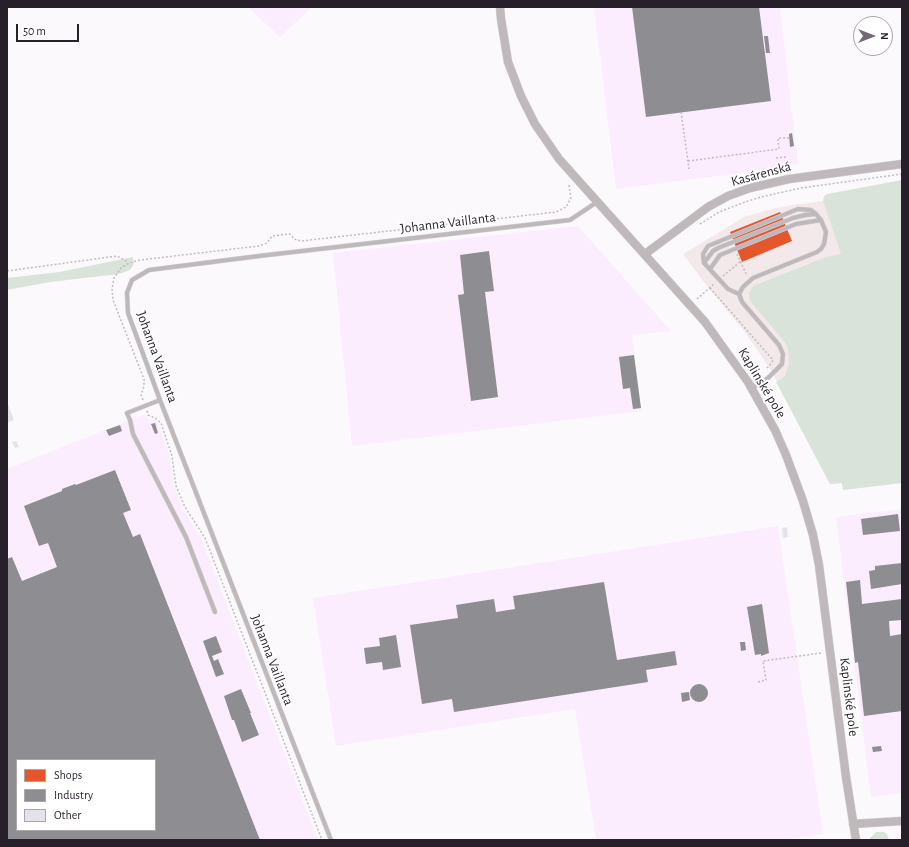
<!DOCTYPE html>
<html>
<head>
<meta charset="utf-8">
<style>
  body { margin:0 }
  #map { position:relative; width:909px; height:847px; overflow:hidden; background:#fcf9fd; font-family:"Alegreya Sans",sans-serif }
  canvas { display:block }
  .frame { position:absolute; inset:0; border:8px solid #271f29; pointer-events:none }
  .legend { position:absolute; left:16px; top:759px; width:140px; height:72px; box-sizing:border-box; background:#fff; border:1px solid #a9a5a9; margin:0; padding:5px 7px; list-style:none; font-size:12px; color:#271f29 }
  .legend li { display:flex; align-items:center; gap:8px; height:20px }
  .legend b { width:20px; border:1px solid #a9a5a9 }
  .north { position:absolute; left:853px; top:16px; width:40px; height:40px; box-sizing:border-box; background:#fff; border:1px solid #a9a5a9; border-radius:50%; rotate:90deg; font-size:11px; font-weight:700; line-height:16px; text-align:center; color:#271f29 }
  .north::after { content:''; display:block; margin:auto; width:14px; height:18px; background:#726b73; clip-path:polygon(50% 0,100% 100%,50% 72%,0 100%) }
  .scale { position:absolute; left:16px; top:24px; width:63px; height:18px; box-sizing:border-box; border:2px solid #271f29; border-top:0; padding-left:5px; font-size:12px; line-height:14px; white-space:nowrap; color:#271f29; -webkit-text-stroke:3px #fff; paint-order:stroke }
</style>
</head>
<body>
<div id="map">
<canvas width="909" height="847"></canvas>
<div class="frame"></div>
<ul class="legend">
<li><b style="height:11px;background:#e4572e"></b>Shops</li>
<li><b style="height:11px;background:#8d8d92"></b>Industry</li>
<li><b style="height:11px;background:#e5e2eb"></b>Other</li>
</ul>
<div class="north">N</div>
<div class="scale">50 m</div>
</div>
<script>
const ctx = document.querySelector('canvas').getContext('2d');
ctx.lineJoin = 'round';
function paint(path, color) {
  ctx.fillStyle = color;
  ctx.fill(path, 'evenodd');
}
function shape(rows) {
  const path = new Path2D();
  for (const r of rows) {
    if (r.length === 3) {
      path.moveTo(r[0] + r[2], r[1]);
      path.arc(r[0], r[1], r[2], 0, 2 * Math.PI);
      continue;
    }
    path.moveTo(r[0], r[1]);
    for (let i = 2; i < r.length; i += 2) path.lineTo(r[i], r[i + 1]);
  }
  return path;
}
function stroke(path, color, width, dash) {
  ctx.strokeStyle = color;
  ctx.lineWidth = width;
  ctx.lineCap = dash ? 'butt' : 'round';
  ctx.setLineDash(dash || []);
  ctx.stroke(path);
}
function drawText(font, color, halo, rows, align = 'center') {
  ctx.font = font + ' "Alegreya Sans",sans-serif';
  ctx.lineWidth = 4;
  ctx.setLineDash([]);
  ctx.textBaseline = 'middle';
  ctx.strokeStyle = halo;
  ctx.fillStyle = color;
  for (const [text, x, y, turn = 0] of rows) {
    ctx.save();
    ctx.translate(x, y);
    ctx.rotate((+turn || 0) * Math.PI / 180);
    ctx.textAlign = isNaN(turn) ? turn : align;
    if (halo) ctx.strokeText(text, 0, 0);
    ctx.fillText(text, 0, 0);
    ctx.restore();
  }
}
const commercial = shape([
  [823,201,902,428,902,483,843,490,842,483,830,484,773,374,760,354,744,331,703,281,683,254,744,217,772,209,792,205]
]);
const built = shape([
  [248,7,312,7,280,37],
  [594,7,780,7,798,164,734,174,616,189],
  [578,226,671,331,632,335,641,411,352,446,333,253],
  [145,414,148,419,155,420,158,423,169,454,174,485,181,506,201,538,318,840,7,840,7,469],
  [17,760,155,760,155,830,17,830],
  [902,509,902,793,871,797,836,517],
  [778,526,823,834,782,840,596,840,575,709,336,746,313,598]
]);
const green = shape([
  [902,180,902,483,843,490,842,483,830,484,776,382,785,376,789,364,788,348,784,341,750,301,749,293,753,286,826,257,841,254,823,201,824,196,827,194],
  [133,257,134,264,130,270,119,274,50,282,7,290,7,278,59,272],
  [876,832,884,832,887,834,889,840,869,840,870,838]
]);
const shops = shape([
  [780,212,792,241,742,262,730,232]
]);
const industry = shape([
  [632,7,759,7,771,101,646,117],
  [764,36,768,36,770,53,766,53],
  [792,133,794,146,790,147,789,134],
  [489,251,494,291,485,292,498,397,471,401,458,295,464,294,460,255],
  [634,355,641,408,633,409,630,388,623,389,619,357],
  [155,423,158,433,155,434,151,424],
  [120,425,122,431,109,436,106,430],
  [115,470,131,510,123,513,133,537,140,534,260,840,7,840,7,559,12,557,22,581,57,567,48,543,39,546,24,506,62,491,62,489,75,484,76,485],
  [17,760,155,760,155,830,17,830],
  [898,514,900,531,863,535,861,519],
  [902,563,902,584,871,589,869,571,875,570,875,566],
  [860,580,862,604,902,599,902,620,889,621,890,636,902,634,902,711,864,716,858,662,855,663,846,582],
  [604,582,617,660,675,651,677,665,646,670,648,682,454,712,452,699,422,704,410,625,458,618,456,605,494,599,496,612,515,609,513,596],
  [762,604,769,653,761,656,761,654,755,655,747,607],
  [396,635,401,667,383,670,382,662,366,664,364,648,380,646,379,638],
  [216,636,222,652,212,656,214,661,218,659,224,674,216,677,203,641],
  [740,642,745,642,746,650,741,651],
  [699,693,9],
  [241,689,251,713,250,713,259,735,242,742,234,720,232,720,224,696],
  [689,692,690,700,682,702,681,693],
  [881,746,882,751,873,752,872,747]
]);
const building = shape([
  [7,402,14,420,7,423],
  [16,441,19,447,15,448,12,442],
  [787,527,788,537,783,538,782,528]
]);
const path = shape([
  [681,112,689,169],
  [776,158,786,157],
  [688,161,779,149,778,138,789,138],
  [700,224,719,212,745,202,761,197,801,188,902,174],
  [737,254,747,276],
  [7,271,117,256,128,262],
  [723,276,740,262],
  [710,288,773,360,770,365,767,368],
  [697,299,714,284],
  [143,400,141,395,144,386,144,379,113,300,112,289,114,278,121,268,129,263,140,260,259,246,267,243,272,236,290,234,294,239,301,241,556,212,566,207,571,198,569,186,570,184],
  [147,411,148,415,155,418,161,423,172,456,176,486,185,507,205,538,322,840],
  [758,682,766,680,763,661,821,653]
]);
const service = shape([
  [704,263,713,251,718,248,793,218,805,215,816,214],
  [710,269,720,255,796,224,821,220],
  [739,294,728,289,704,263,703,254,708,246,798,209,811,210,816,214,821,220,826,232,824,244,821,249,817,252,753,278,743,287,739,294,742,302,779,345,783,354,782,364,768,378,752,388],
  [160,400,127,413,130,420,133,434,186,537,215,612],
  [331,840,160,400,128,313,127,293,132,280,149,270,259,256,570,220,597,202]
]);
const minor = shape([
  [500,7,501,19,508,62,521,96,535,124,559,159,705,322,720,343,748,382,775,430,786,455,803,501,813,535,819,565,846,777,856,840],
  [645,254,708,207,728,196,750,188,789,179,902,164],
  [853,824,902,821]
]);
const streetNames = [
  ["Kasárenská",761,174,-15],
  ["Johanna Vaillanta",448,223,-7],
  ["Johanna Vaillanta",157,357,70],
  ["Kaplinské pole",762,383,59],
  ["Johanna Vaillanta",272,660,69],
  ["Kaplinské pole",849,697,83]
];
paint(commercial, '#f3e9eb');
paint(built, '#fbedfe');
paint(green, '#dae3da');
paint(shops, '#e4572e');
paint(industry, '#8d8d92');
paint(building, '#e5e2eb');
stroke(service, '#d6d3d6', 5);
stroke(minor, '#d6d3d6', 9);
stroke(path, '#c0bcbd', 1.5, [2, 2]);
stroke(service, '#bfb9bc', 4);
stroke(minor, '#bfb9bc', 8);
drawText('14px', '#271f29', '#fff', streetNames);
</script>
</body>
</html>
